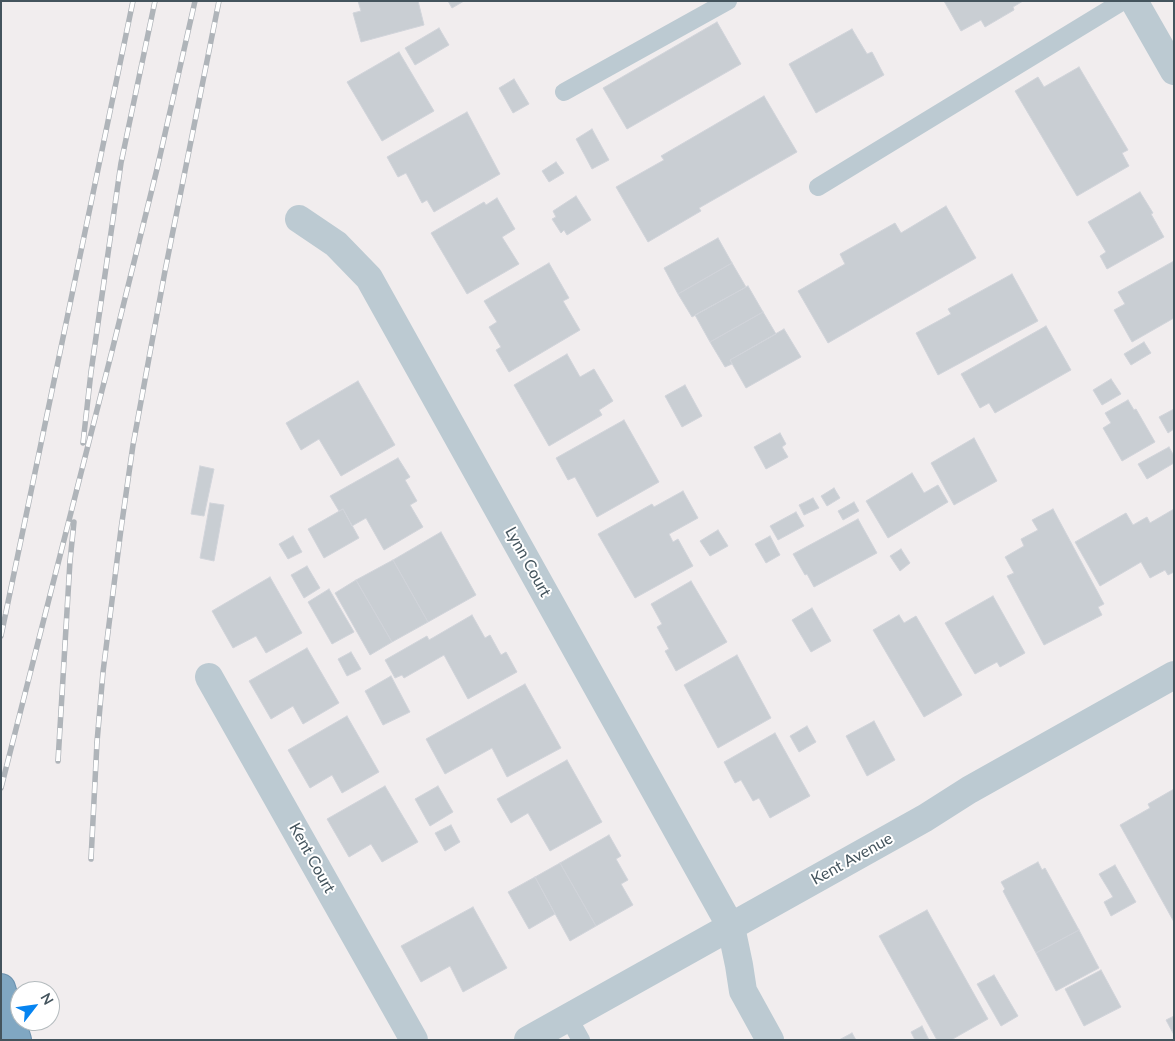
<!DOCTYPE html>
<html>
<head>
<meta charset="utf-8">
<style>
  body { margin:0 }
  #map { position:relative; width:1175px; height:1041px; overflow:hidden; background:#f1edee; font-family:Lato,sans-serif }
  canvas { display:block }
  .frame { position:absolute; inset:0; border:2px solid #44545d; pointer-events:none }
  .north { position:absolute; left:10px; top:981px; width:50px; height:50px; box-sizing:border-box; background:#fff; border:1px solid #b4bbbe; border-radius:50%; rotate:60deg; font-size:14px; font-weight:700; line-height:20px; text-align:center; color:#44545d }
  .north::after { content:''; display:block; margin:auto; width:18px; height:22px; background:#0684f1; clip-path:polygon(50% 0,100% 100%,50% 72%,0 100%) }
</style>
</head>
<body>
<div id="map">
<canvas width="1175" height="1041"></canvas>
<div class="frame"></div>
<div class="north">N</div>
</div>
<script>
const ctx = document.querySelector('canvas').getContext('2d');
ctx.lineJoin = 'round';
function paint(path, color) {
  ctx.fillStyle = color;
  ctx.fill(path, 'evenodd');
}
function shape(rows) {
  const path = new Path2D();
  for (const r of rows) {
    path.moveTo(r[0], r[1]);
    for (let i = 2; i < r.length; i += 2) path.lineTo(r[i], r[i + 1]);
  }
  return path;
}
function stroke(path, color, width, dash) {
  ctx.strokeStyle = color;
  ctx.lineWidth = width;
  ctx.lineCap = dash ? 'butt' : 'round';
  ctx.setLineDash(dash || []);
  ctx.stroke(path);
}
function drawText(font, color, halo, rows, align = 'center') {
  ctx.font = font + ' Lato,sans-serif';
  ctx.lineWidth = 4;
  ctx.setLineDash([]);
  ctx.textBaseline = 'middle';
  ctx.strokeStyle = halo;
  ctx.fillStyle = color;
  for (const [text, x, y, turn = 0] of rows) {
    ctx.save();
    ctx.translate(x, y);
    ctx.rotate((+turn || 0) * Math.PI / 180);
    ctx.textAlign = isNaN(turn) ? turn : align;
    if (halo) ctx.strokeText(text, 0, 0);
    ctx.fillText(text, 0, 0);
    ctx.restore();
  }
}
const building = shape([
  [358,1,418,1,424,25,361,42,353,13,361,11,358,1],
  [448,1,464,1,452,8,448,1],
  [944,1,1023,1,1013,7,1014,10,985,27,981,20,961,31,944,1],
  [717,22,741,64,627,129,603,88,717,22],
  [439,28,449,45,415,65,405,48,439,28],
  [852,29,867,54,872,52,884,75,816,113,789,64,852,29],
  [399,52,434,111,382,141,347,82,399,52],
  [1079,67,1128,150,1122,153,1129,166,1077,196,1015,91,1038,77,1044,87,1079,67],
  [514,79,529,104,513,113,499,88,514,79],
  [764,96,797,152,699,208,701,211,648,242,616,187,664,160,661,156,764,96],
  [467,112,500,174,434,212,427,200,422,203,406,173,398,177,387,157,467,112],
  [592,129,609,160,592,169,576,139,592,129],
  [556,162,564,173,549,182,542,171,556,162],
  [1140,192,1153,213,1151,214,1164,237,1107,269,1100,256,1106,252,1088,222,1140,192],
  [576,196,591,220,567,235,564,230,561,233,552,219,556,217,553,211,576,196],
  [497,198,515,229,502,237,519,264,467,294,431,233,484,202,486,205,497,198],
  [946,206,976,258,828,343,798,291,845,264,840,254,895,223,901,233,946,206],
  [718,238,732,263,678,294,664,268,718,238],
  [1174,261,1174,318,1132,342,1114,310,1125,304,1118,292,1174,261],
  [549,263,569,298,563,301,580,330,509,372,496,350,501,347,489,327,497,322,484,301,549,263],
  [732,263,746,287,692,317,678,294,732,263],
  [1012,274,1038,321,938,375,916,333,951,314,948,309,1012,274],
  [748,286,763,312,710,342,695,315,748,286],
  [763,312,776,334,730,360,732,364,725,367,710,342,763,312],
  [1046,326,1071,370,995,413,989,403,980,408,961,374,1046,326],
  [784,329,801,357,746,388,730,360,784,329],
  [1144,342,1151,353,1131,365,1124,354,1144,342],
  [567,354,580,377,594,369,613,401,599,410,602,415,549,446,514,385,567,354],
  [1111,379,1121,394,1102,405,1093,390,1111,379],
  [358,381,395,445,341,476,319,439,301,450,286,423,358,381],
  [685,385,702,416,682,427,665,396,685,385],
  [1128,400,1134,410,1136,409,1155,442,1122,461,1103,428,1111,423,1105,413,1128,400],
  [1174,409,1174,429,1168,433,1159,417,1174,409],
  [624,420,659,482,597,517,575,477,568,480,556,458,624,420],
  [780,433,786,444,782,447,788,457,766,469,754,447,780,433],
  [974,438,997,481,954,505,931,463,974,438],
  [1169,447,1174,456,1174,463,1147,479,1138,464,1169,447],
  [398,458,410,477,405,480,417,501,410,505,423,527,384,550,366,518,352,526,343,509,339,511,330,496,398,458],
  [200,466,214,469,204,516,191,514,200,466],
  [912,473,924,493,938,485,948,502,888,538,866,501,912,473],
  [834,488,840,498,827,506,821,496,834,488],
  [683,491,698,518,669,534,673,542,678,539,693,566,635,598,598,534,652,504,654,507,683,491],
  [813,498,819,508,804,515,799,505,813,498],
  [854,502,859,511,843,520,838,511,854,502],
  [210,503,224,505,214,561,200,558,210,503],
  [343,509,359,538,324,558,308,529,343,509],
  [1053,509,1104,604,1098,607,1102,615,1044,645,1007,576,1014,573,1005,557,1024,546,1021,539,1038,530,1032,520,1053,509],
  [1174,509,1174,572,1168,575,1165,570,1150,578,1141,562,1100,586,1075,542,1126,513,1133,525,1147,517,1150,523,1174,509],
  [796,512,804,526,778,540,770,526,796,512],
  [858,519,877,553,814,587,807,574,805,575,793,554,858,519],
  [718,530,728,546,710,556,700,541,718,530],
  [441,532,476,595,428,622,393,560,441,532],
  [293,536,302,552,288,559,279,544,293,536],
  [770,536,780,555,766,563,755,544,770,536],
  [901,549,910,563,900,571,890,556,901,549],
  [393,560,428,622,392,642,356,580,393,560],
  [307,566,320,588,304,598,291,575,307,566],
  [270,577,302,633,266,653,256,636,233,648,212,611,270,577],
  [356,580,392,642,370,655,335,593,356,580],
  [691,581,727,642,676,671,665,651,669,649,657,627,662,624,651,604,691,581],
  [329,589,354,632,332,644,308,602,329,589],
  [993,596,1025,653,1000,667,997,662,975,674,945,623,993,596],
  [812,608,831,641,811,652,792,620,812,608],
  [472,615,485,638,490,635,501,655,506,652,517,672,468,699,444,655,404,678,402,675,395,678,385,660,427,636,429,640,472,615],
  [899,615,904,623,916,616,962,695,924,717,873,630,899,615],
  [307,648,339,703,303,724,293,706,271,719,249,681,307,648],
  [351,652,361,669,347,676,338,659,351,652],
  [737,655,771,718,718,748,684,685,737,655],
  [391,676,410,712,383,725,365,691,391,676],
  [525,684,561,748,507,777,492,748,445,774,426,739,525,684],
  [347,716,379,772,342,793,332,775,310,788,288,750,347,716],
  [874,721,895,760,867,776,846,736,874,721],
  [807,726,816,742,799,752,790,736,807,726],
  [775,733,810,796,770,818,759,798,753,801,741,780,735,783,724,762,775,733],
  [567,760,602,822,550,851,528,813,511,823,497,799,567,760],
  [385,786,418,842,382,862,371,844,349,857,327,819,385,786],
  [438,786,453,812,430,826,415,799,438,786],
  [1174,789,1174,922,1120,825,1150,808,1148,804,1174,789],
  [451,825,460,842,445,851,435,833,451,825],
  [609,835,621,856,616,859,628,880,621,884,633,905,596,926,560,863,609,835],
  [1038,862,1042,870,1045,868,1079,930,1036,953,1003,891,1005,889,1001,882,1038,862],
  [560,863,596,926,570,941,535,877,560,863],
  [1115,865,1136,902,1111,916,1104,902,1113,897,1099,874,1115,865],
  [535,877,555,914,529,929,508,892,535,877],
  [473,907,507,968,463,992,450,966,421,982,401,946,473,907],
  [927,910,988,1019,951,1040,937,1040,879,936,927,910],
  [1079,930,1099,968,1056,991,1036,953,1079,930],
  [1101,970,1121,1007,1084,1026,1065,989,1101,970],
  [994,975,1018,1016,1001,1026,977,984,994,975],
  [1174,1016,1174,1035,1166,1020,1174,1016],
  [922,1026,929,1040,915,1040,911,1032,922,1026],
  [852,1033,856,1040,839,1040,852,1033]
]);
const service = shape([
  [564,92,728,1],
  [818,187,1123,1],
  [568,1017,581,1040]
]);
const minor = shape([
  [1134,1,1174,71],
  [299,219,336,244,369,278,731,927,739,965,743,991,770,1040],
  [209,677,414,1040],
  [528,1040,925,818,969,790,1174,675]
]);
const motorway = shape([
  [1,988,17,1040]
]);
const rail = shape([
  [83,443,91,372,121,163,155,1],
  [1,636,133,1],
  [58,761,70,561,74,522],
  [1,788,112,351,157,169,195,1],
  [91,859,97,742,103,672,121,529,133,445,165,271,219,1]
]);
const streetNames = [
  ["Lynn Court",528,562,61],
  ["Kent Court",312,858,61],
  ["Kent Avenue",852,859,-29]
];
paint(building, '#c9ced3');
stroke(building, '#d1d4da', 1);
stroke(motorway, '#6b91ae', 30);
stroke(service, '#bccad2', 18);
stroke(minor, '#bccad2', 28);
stroke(motorway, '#80a7c2', 28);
stroke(rail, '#afb4b9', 5.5);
stroke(rail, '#fff', 4, [11]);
drawText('16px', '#44545d', '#fff', streetNames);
</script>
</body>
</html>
